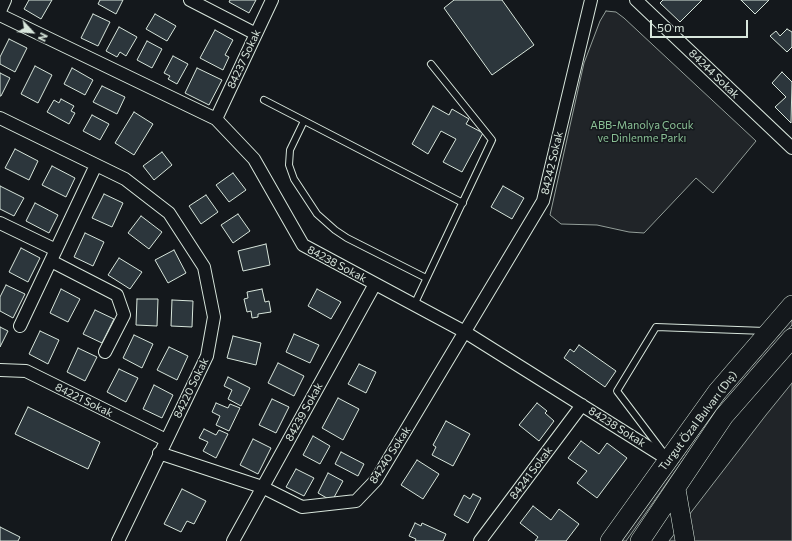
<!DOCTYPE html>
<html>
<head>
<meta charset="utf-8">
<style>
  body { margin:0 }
  #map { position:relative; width:792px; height:541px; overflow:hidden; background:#14181c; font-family:Commissioner,sans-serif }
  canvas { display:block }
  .north { position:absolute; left:12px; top:12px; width:40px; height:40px; -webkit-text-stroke:3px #14181c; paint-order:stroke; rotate:116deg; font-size:11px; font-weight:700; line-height:16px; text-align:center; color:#d8e6dc }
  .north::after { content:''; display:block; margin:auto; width:14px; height:18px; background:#d8e6dc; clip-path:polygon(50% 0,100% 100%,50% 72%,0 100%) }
  .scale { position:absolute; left:650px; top:20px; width:98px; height:18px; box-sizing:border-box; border:2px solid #d8e6dc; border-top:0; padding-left:5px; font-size:12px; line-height:14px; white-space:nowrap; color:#d8e6dc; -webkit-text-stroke:3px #14181c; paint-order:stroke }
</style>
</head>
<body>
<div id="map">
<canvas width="792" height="541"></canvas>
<div class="north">N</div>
<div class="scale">50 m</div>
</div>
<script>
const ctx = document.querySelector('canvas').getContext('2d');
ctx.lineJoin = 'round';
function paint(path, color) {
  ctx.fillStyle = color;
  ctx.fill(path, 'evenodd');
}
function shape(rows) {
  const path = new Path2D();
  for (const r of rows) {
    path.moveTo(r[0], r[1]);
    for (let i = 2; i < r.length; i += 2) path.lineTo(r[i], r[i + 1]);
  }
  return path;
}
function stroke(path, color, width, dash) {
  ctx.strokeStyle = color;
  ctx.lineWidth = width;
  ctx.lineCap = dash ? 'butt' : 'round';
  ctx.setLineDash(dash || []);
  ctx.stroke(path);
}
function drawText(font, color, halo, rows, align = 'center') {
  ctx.font = font + ' Commissioner,sans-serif';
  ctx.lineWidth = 3;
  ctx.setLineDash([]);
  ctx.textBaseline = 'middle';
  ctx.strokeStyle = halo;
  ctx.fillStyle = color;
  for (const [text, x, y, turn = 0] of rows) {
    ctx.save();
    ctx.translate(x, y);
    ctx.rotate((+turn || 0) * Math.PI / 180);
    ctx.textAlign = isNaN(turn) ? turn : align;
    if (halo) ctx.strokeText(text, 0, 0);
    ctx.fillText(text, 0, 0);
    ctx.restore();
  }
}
const green = shape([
  [606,11,616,12,624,18,756,141,713,193,696,178,644,233,629,232,597,225,561,224,550,215,584,63,600,21,606,11],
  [792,319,792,325,728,399,683,460,626,541,622,541,725,397,792,319],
  [792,383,792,541,669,541,766,415,792,383]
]);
const building = shape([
  [29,0,52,0,41,19,24,9,29,0],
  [100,0,123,0,116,14,98,4,100,0],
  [230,0,256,0,249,13,229,2,230,0],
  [454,0,502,0,534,45,492,75,444,8,454,0],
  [663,0,702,0,680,22,660,3,663,0],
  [741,0,769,0,755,14,741,0],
  [93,14,110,22,98,46,81,38,93,14],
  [155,14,176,26,167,41,146,29,155,14],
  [119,27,137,37,126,56,120,52,117,57,106,51,119,27],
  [787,29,792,32,792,47,787,52,770,36,776,31,780,36,787,29],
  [215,30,233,40,225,55,229,57,223,70,200,58,215,30],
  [9,39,27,48,15,72,0,64,0,57,9,39],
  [147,41,162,49,152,68,137,60,147,41],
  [173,56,188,64,177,84,168,79,170,76,164,73,173,56],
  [35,66,52,75,38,103,21,94,35,66],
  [72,68,93,80,85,95,64,84,72,68],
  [197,68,222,80,209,105,185,93,197,68],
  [782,72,792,82,791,123,775,107,786,97,772,83,782,72],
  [0,73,10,78,1,96,0,96,0,73],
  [102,86,125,97,117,114,93,102,102,86],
  [61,99,74,106,71,111,75,113,69,124,47,112,54,100,59,103,61,99],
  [433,106,449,115,452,109,469,119,466,124,483,133,462,172,443,162,456,139,441,131,428,154,412,144,433,106],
  [134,112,153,124,134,155,115,143,134,112],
  [92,115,109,124,100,140,83,131,92,115],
  [15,149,38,161,29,180,5,168,15,149],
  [162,152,172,165,154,180,143,166,162,152],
  [52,166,75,178,66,197,42,185,52,166],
  [233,173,246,190,229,202,216,185,233,173],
  [0,186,24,198,14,216,0,209,0,186],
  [503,186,524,198,512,219,491,207,503,186],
  [104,194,123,203,112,227,92,218,104,194],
  [206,195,218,212,201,224,189,206,206,195],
  [35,203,58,215,49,233,26,221,35,203],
  [238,214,250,231,233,243,221,225,238,214],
  [141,216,162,232,149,249,128,233,141,216],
  [85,233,104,242,93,266,74,257,85,233],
  [266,244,270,265,243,271,238,251,266,244],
  [21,248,40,258,28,282,9,272,21,248],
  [174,250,186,273,168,283,155,260,174,250],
  [119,258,142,272,130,289,108,275,119,258],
  [6,285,25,294,13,318,0,311,0,297,6,285],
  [61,289,80,299,68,322,50,313,61,289],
  [262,289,265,302,269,301,271,312,258,314,258,317,252,318,251,311,247,312,244,299,248,298,247,292,262,289],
  [317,289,341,302,331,319,308,306,317,289],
  [137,299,158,299,157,326,136,325,137,299],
  [172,300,193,301,192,327,171,326,172,300],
  [95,310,114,319,102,343,83,334,95,310],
  [0,327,8,331,0,347,0,327],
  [40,331,59,340,48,364,29,354,40,331],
  [294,334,319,345,310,363,286,352,294,334],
  [134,335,153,344,142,368,123,358,134,335],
  [233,336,261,343,256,365,227,358,233,336],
  [579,345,616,371,605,387,564,358,570,349,574,352,579,345],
  [169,347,188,356,177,380,157,370,169,347],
  [78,348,97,357,85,381,67,372,78,348],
  [278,363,304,376,294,396,268,383,278,363],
  [359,364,376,372,366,393,348,384,359,364],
  [119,369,138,378,126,402,107,392,119,369],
  [228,377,250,388,241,406,228,399,232,390,224,386,228,377],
  [154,385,173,395,162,418,143,409,154,385],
  [338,398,359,409,343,440,322,428,338,398],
  [272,399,289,407,276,433,259,425,272,399],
  [216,403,228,408,230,404,240,408,229,431,216,425,220,416,212,412,216,403],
  [537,403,547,411,545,413,554,421,539,441,519,425,537,403],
  [28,407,100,442,88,469,15,434,28,407],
  [446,421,470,434,453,466,432,455,436,447,433,445,446,421],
  [204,429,216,435,219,430,228,434,216,458,203,451,208,442,199,438,204,429],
  [313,436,330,446,320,464,303,455,313,436],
  [253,439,271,448,258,474,240,465,253,439],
  [581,441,599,454,607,443,627,458,597,498,577,483,587,471,568,458,581,441],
  [341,452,364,464,358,476,335,464,341,452],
  [417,460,439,474,423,499,401,485,417,460],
  [296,469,314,478,304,496,286,487,296,469],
  [328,473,343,481,332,501,318,493,328,473],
  [182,489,206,501,194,524,187,521,181,532,164,524,182,489],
  [473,494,481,498,468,523,454,515,464,495,470,499,473,494],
  [533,506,551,520,559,509,579,524,566,541,535,541,538,537,520,523,533,506],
  [415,523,421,526,422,523,446,534,443,541,415,541,416,539,409,536,415,523],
  [0,527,20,537,18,541,0,541,0,527]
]);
const lane = shape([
  [264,100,463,203],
  [304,121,290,150,289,165,294,179,317,214,335,230,347,238,426,278],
  [414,305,492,140,431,64],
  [663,452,617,391,656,327,765,331]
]);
const street = shape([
  [190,0,256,34],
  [636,0,792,148],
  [0,11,5,0],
  [0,15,216,119,254,159,303,245,465,332,669,460],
  [0,118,125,179,169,213,204,267,214,317,207,356,118,541],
  [216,119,272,0],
  [0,223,56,250],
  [51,261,117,295,124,315,105,352],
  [20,326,96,165],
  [0,370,26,371,166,440],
  [159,453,262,487,302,507,356,501,376,480,543,201,591,0],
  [233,541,375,284],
  [480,541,582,405]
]);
const primary = shape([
  [676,489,685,541],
  [610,541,717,392,792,305],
  [640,541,724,416,792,338]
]);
const streetNames = [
  ["84237 Sokak",244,59,-65],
  ["84244 Sokak",714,74,44],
  ["84242 Sokak",552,163,-77],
  ["84238 Sokak",337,264,28],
  ["84220 Sokak",191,388,-64],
  ["84221 Sokak",84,400,26],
  ["84239 Sokak",304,412,-61],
  ["Turgut Özal Bulvarı (Dış)",698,421,-53],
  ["84238 Sokak",617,427,32],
  ["84240 Sokak",390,455,-57],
  ["84241 Sokak",531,473,-53]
];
const parkNames = [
  ["ABB-Manolya Çocuk",642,125],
  ["ve Dinlenme Parkı",642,138]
];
paint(green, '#202428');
stroke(green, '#939e99', 1);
paint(building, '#2c363c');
stroke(building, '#d8e6dc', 1);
stroke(lane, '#d8e6dc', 8);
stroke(street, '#d8e6dc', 14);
stroke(primary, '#d8e6dc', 20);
stroke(lane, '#14181c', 6);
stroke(street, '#14181c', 12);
stroke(primary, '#14181c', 19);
drawText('11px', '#d8e6dc', '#14181c', streetNames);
drawText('11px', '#8ac095', '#14181c', parkNames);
</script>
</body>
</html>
